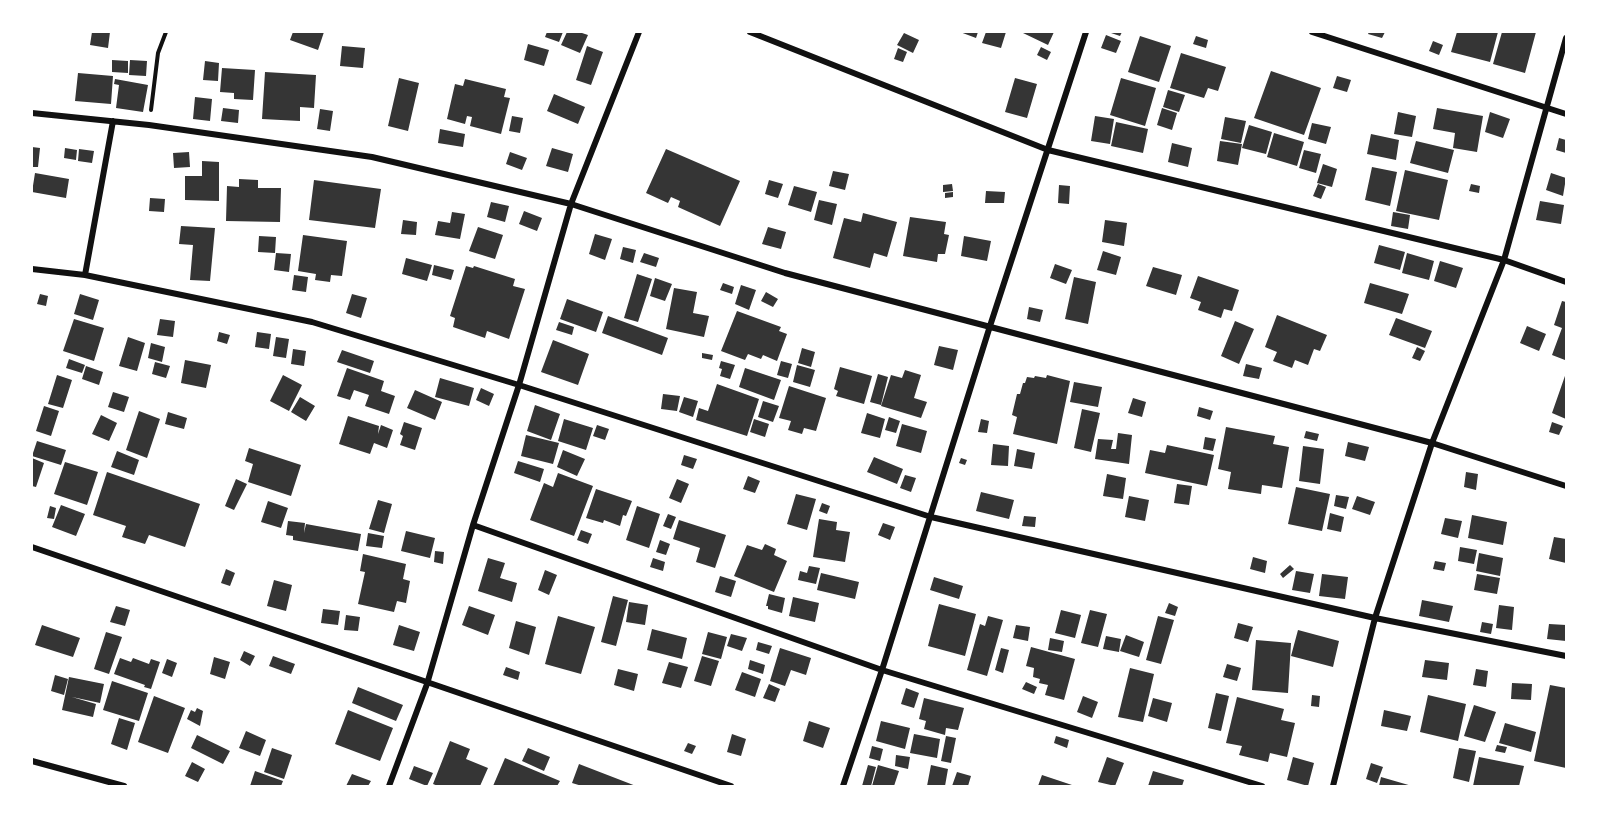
<!DOCTYPE html>
<html>
<head>
<meta charset="utf-8">
<style>
  body { margin:0 }
  #map { position:relative; width:1598px; height:818px; overflow:hidden; background:#fff; font-family:"PT Sans",sans-serif }
  canvas { display:block }
  .frame { position:absolute; inset:0; border:33px solid #fff; pointer-events:none }
</style>
</head>
<body>
<div id="map">
<canvas width="1598" height="818"></canvas>
<div class="frame"></div>
</div>
<script>
const ctx = document.querySelector('canvas').getContext('2d');
ctx.lineJoin = 'round';
function paint(path, color) {
  ctx.fillStyle = color;
  ctx.fill(path, 'evenodd');
}
function shape(rows) {
  const path = new Path2D();
  for (const r of rows) {
    path.moveTo(r[0], r[1]);
    for (let i = 2; i < r.length; i += 2) path.lineTo(r[i], r[i + 1]);
  }
  return path;
}
function stroke(path, color, width, dash) {
  ctx.strokeStyle = color;
  ctx.lineWidth = width;
  ctx.lineCap = dash ? 'butt' : 'round';
  ctx.setLineDash(dash || []);
  ctx.stroke(path);
}
const building = shape([
  [92,32,110,32,108,48,90,45],
  [293,32,324,32,318,50,290,40],
  [547,32,563,32,559,42,545,37],
  [567,32,579,32,588,35,580,53,561,45],
  [960,32,978,32,976,38],
  [986,32,1006,32,1001,48,982,43],
  [1024,32,1054,32,1048,45,1023,33],
  [1108,32,1122,32,1120,36],
  [1369,32,1385,32,1382,38,1368,34],
  [1457,32,1498,32,1490,62,1451,52],
  [1502,32,1536,32,1525,73,1493,64],
  [904,33,919,40,913,53,897,45],
  [1106,35,1121,41,1116,53,1101,48],
  [1140,36,1171,46,1159,82,1128,72],
  [1196,36,1208,40,1206,48,1193,44],
  [1433,41,1443,45,1439,55,1429,51],
  [528,44,549,50,544,66,524,60],
  [342,46,365,48,363,68,340,66],
  [587,46,603,52,591,85,576,80],
  [1041,47,1051,52,1047,60,1037,55],
  [898,48,907,52,903,62,894,59],
  [1181,53,1226,67,1218,91,1208,88,1204,98,1170,88],
  [112,60,128,61,128,73,112,72],
  [130,60,147,61,146,76,129,75],
  [205,61,219,63,218,81,203,80],
  [222,68,255,70,253,100,234,99,234,93,220,92],
  [1271,71,1321,88,1304,135,1254,118],
  [265,72,316,75,314,108,300,107,300,121,262,119],
  [78,73,113,76,111,104,75,101],
  [1337,76,1351,80,1347,92,1333,88],
  [399,78,419,83,408,131,388,126],
  [1015,78,1037,84,1027,118,1005,112],
  [1121,78,1156,88,1145,126,1110,115],
  [115,79,148,85,143,112,116,108,119,85,114,84],
  [465,79,506,89,504,97,510,98,501,134,470,126,472,117,467,116,465,124,447,119,455,84,463,86],
  [1168,90,1185,95,1179,112,1163,107],
  [554,94,585,107,578,124,547,111],
  [195,97,212,99,210,121,193,119],
  [223,108,239,110,238,123,221,121],
  [1162,108,1177,113,1172,130,1157,125],
  [1437,108,1483,116,1477,152,1453,148,1455,133,1433,129],
  [320,109,333,111,330,131,317,129],
  [1398,112,1416,116,1412,137,1394,134],
  [1490,112,1510,119,1503,138,1485,132],
  [512,116,523,118,520,133,509,131],
  [1095,116,1114,119,1110,144,1091,141],
  [1225,117,1246,121,1241,143,1221,139],
  [1116,122,1148,129,1143,153,1111,146],
  [1312,123,1331,127,1326,144,1308,139],
  [1249,125,1272,132,1266,154,1242,148],
  [440,129,465,134,463,147,438,143],
  [1274,133,1304,142,1297,166,1267,157],
  [1371,134,1399,140,1396,160,1367,154],
  [1559,138,1566,140,1566,153,1556,150],
  [1220,141,1242,144,1238,165,1217,161],
  [1416,141,1454,150,1448,173,1410,163],
  [1172,143,1192,148,1188,167,1168,162],
  [32,147,40,148,38,167,32,167],
  [65,148,77,150,76,160,64,158],
  [552,148,573,154,568,172,546,166],
  [79,149,94,151,92,163,78,161],
  [666,149,740,181,720,226,678,207,680,201,671,197,668,203,646,193],
  [1304,150,1321,154,1316,173,1299,168],
  [189,152,190,167,174,168,173,153],
  [510,152,527,158,522,170,506,164],
  [202,161,219,162,219,201,185,200,185,176,202,176],
  [1323,164,1337,169,1332,187,1317,183],
  [1372,167,1397,172,1390,206,1365,200],
  [1405,170,1448,180,1439,220,1396,211],
  [833,171,849,174,845,190,829,186],
  [35,173,69,179,66,198,32,192],
  [1551,173,1566,178,1563,196,1546,190],
  [239,179,258,180,258,188,281,188,280,222,226,221,227,186,239,187],
  [314,180,381,189,375,228,309,220],
  [769,180,783,184,778,198,765,194],
  [952,184,953,191,943,192,943,185],
  [1318,184,1326,187,1321,199,1313,196],
  [1471,184,1480,186,1479,193,1469,191],
  [1059,185,1070,186,1069,204,1058,203],
  [794,186,817,192,811,212,788,205],
  [986,191,1005,192,1004,203,985,203],
  [953,192,953,197,945,198,945,193],
  [150,198,165,199,164,212,149,211],
  [819,200,837,204,832,225,814,220],
  [1540,201,1564,205,1561,224,1536,220],
  [491,202,509,206,505,222,487,217],
  [524,211,542,218,537,231,519,224],
  [452,212,465,214,460,239,435,235,438,221,450,223],
  [1393,212,1410,215,1408,229,1391,226],
  [863,213,897,222,887,257,874,253,870,268,833,258,844,218,861,222],
  [910,217,946,222,944,234,949,235,945,254,938,254,937,262,903,256],
  [403,220,417,222,416,235,401,234],
  [1105,220,1127,223,1124,246,1102,242],
  [181,226,215,228,210,281,190,280,193,245,179,244],
  [478,227,503,235,495,259,469,251],
  [768,227,786,232,781,249,762,244],
  [595,234,612,239,605,260,589,254],
  [303,235,347,241,342,276,331,275,330,282,315,280,316,274,298,271],
  [259,236,276,237,275,253,258,252],
  [964,236,991,241,987,261,961,256],
  [1379,245,1405,252,1400,270,1374,263],
  [623,247,636,250,633,263,620,259],
  [1103,251,1121,257,1116,275,1097,270],
  [276,253,291,254,289,272,274,270],
  [644,253,659,258,656,267,640,262],
  [1407,253,1434,261,1429,280,1402,273],
  [406,258,432,265,427,281,402,274],
  [1440,261,1463,268,1456,288,1434,281],
  [1055,264,1072,270,1066,284,1050,278],
  [434,265,454,270,451,280,432,275],
  [466,266,473,268,474,266,515,279,513,286,525,289,509,339,487,331,485,338,453,327,455,318,450,316],
  [1153,267,1182,275,1176,295,1146,286],
  [637,274,652,279,638,322,624,318],
  [294,275,308,277,306,292,292,290],
  [1198,276,1239,290,1232,311,1224,309,1221,318,1198,310,1201,302,1190,298],
  [1074,277,1096,282,1088,324,1065,319],
  [655,278,672,284,665,301,650,296],
  [723,283,734,287,732,294,720,290],
  [1370,283,1409,294,1402,314,1364,303],
  [741,285,756,290,749,310,735,304],
  [674,288,697,292,693,313,709,316,704,337,666,329],
  [766,292,778,299,773,307,761,301],
  [40,294,48,296,46,306,37,304],
  [80,294,99,300,93,320,74,314],
  [352,294,367,298,361,318,346,313],
  [567,299,603,312,596,332,560,319],
  [1562,301,1566,302,1565,360,1552,355,1562,328,1554,325],
  [1029,307,1043,310,1040,322,1027,319],
  [737,311,781,327,779,331,787,334,777,361,763,355,761,359,748,354,745,360,721,351],
  [1277,315,1327,335,1320,351,1314,349,1308,365,1295,360,1292,368,1273,361,1277,352,1265,347],
  [608,316,668,338,662,355,602,333],
  [1396,318,1432,331,1425,348,1389,335],
  [74,319,104,328,94,361,63,351],
  [160,319,175,321,173,337,157,335],
  [1235,321,1254,329,1239,364,1221,356],
  [559,322,574,327,572,335,556,330],
  [1527,326,1546,334,1539,351,1520,343],
  [219,332,230,335,227,344,217,341],
  [257,332,271,334,269,349,255,347],
  [128,337,145,343,137,371,119,366],
  [276,337,289,339,286,358,273,356],
  [553,340,589,354,578,385,541,372],
  [151,343,165,347,162,362,148,358],
  [939,346,958,350,953,370,934,365],
  [1417,347,1425,351,1420,361,1412,358],
  [802,348,815,352,811,367,798,363],
  [293,349,306,351,304,366,291,364],
  [342,350,374,361,370,373,337,362],
  [702,353,713,355,712,360,702,358],
  [69,359,85,365,82,373,66,368],
  [185,360,211,365,206,388,181,383],
  [721,361,735,365,730,379,720,376,722,369,719,368],
  [781,361,792,364,788,378,777,375],
  [155,362,170,366,166,378,152,374],
  [1246,364,1262,368,1259,379,1243,376],
  [797,365,815,370,810,387,793,382],
  [86,366,103,372,99,385,82,379],
  [840,367,872,376,864,404,836,396,838,391,834,389],
  [347,368,384,381,381,391,395,396,389,414,365,406,369,395,354,390,350,400,337,396],
  [745,368,781,380,774,400,739,387],
  [905,370,921,375,914,398,927,402,921,418,881,406,891,375,902,378],
  [1566,373,1566,419,1552,413],
  [878,374,888,377,881,405,870,402],
  [57,375,72,380,63,408,48,404],
  [283,375,302,385,289,411,270,401],
  [1047,375,1070,381,1057,444,1013,434,1017,417,1012,415,1017,394,1020,394,1023,383,1025,383,1027,377,1034,378,1035,376,1046,378],
  [440,378,474,388,469,406,435,397],
  [1074,382,1102,387,1098,407,1070,402],
  [717,384,759,399,747,436,696,420,699,408,708,411],
  [789,386,826,398,816,431,804,428,802,434,788,430,791,421,779,418],
  [481,388,494,394,489,406,476,400],
  [415,390,442,402,435,420,407,408],
  [113,392,129,397,124,412,108,407],
  [663,394,680,396,677,411,661,409],
  [300,397,315,406,306,421,291,412],
  [684,397,698,401,693,417,679,412],
  [1133,398,1146,402,1142,417,1128,413],
  [763,401,779,406,773,422,758,417],
  [535,405,560,414,551,440,527,431],
  [44,406,59,411,51,436,36,431],
  [1199,407,1213,411,1210,420,1197,416],
  [1082,409,1100,413,1091,452,1074,448],
  [139,411,160,419,147,458,126,450],
  [168,412,187,418,184,429,165,424],
  [867,413,885,419,880,438,861,433],
  [101,415,117,423,109,441,92,434],
  [348,416,379,426,378,434,381,425,393,430,387,448,374,443,370,454,339,444],
  [889,417,900,421,896,433,885,430],
  [564,419,593,428,586,450,558,441],
  [754,419,769,424,765,437,750,432],
  [981,419,989,421,987,433,978,432],
  [404,422,422,428,415,450,400,445,403,436,400,434],
  [1552,422,1563,426,1559,435,1549,432],
  [902,424,927,431,921,453,896,446],
  [597,425,609,429,605,440,593,436],
  [1226,427,1275,436,1273,444,1289,447,1282,488,1262,485,1261,494,1228,489,1231,472,1218,469],
  [1306,431,1319,434,1317,441,1304,438],
  [1118,433,1132,435,1129,464,1095,459,1098,439,1113,440,1111,449,1116,449],
  [526,435,559,443,553,464,521,456],
  [1205,437,1216,439,1213,451,1203,449],
  [37,441,66,450,61,465,32,456],
  [1348,442,1369,447,1365,461,1345,456],
  [993,444,1009,446,1008,466,991,465],
  [1167,445,1214,455,1207,486,1145,473,1150,450,1165,453],
  [1303,446,1324,449,1320,484,1299,481],
  [249,448,301,465,291,496,248,482,253,464,245,461],
  [1017,449,1035,453,1032,469,1014,466],
  [563,450,585,459,577,476,557,467],
  [117,451,139,460,134,475,111,467],
  [684,455,697,459,693,469,681,465],
  [874,457,903,469,897,484,867,472],
  [32,458,44,463,36,487,32,486],
  [961,458,967,460,965,465,959,463],
  [518,461,544,469,540,482,514,473],
  [65,462,98,472,87,505,54,494],
  [107,472,200,504,185,547,149,535,145,544,122,537,126,526,93,515],
  [1466,472,1478,474,1476,490,1464,487],
  [558,473,593,486,574,536,530,520,544,483,553,487],
  [1107,474,1126,478,1123,499,1103,496],
  [905,475,916,478,911,492,900,488],
  [748,476,760,481,755,493,743,489],
  [236,479,247,484,234,510,225,506],
  [677,479,689,484,681,503,669,498],
  [1177,484,1192,486,1189,505,1174,503],
  [1296,487,1330,494,1322,531,1288,524],
  [596,489,632,501,626,516,623,515,620,526,604,520,603,523,586,518],
  [981,492,1014,500,1009,519,976,511],
  [796,494,816,499,807,530,787,524],
  [1336,495,1349,497,1346,509,1334,506],
  [1129,496,1149,500,1145,521,1125,517],
  [1357,496,1375,502,1370,515,1352,509],
  [378,500,392,504,384,533,369,529],
  [268,501,288,508,281,528,261,522],
  [822,503,830,506,827,514,819,511],
  [61,505,85,514,76,536,52,527],
  [50,506,56,508,54,519,47,518],
  [637,506,660,514,649,548,626,540],
  [1330,513,1344,517,1341,532,1327,529],
  [668,514,676,517,671,529,663,526],
  [1472,515,1507,522,1503,545,1468,538],
  [1024,516,1036,517,1035,527,1022,526],
  [1445,518,1462,521,1458,538,1441,534],
  [819,519,837,522,836,530,850,532,845,562,813,557],
  [679,520,726,535,715,568,696,562,700,548,673,539],
  [288,521,305,523,304,533,306,524,361,534,358,551,293,540,293,536,286,535],
  [883,523,895,527,890,540,878,535],
  [581,530,592,534,588,544,577,540],
  [406,531,435,538,430,558,401,551],
  [368,533,384,536,382,548,366,546],
  [1554,537,1566,539,1566,563,1549,559],
  [660,540,670,544,666,555,656,552],
  [765,544,776,549,774,555,787,561,774,592,734,576,747,545,762,550],
  [1460,547,1477,550,1474,564,1458,561],
  [435,551,444,552,443,564,434,562],
  [1479,553,1503,558,1500,576,1476,571],
  [363,554,406,564,403,579,410,581,406,603,397,601,394,612,358,604,365,572,360,571],
  [1253,557,1267,561,1265,573,1250,569],
  [488,558,505,563,500,578,517,583,512,602,478,591],
  [653,558,665,562,663,571,650,567],
  [1435,561,1446,563,1444,571,1433,569],
  [1290,565,1294,569,1283,578,1280,574],
  [809,566,820,568,816,584,798,580,800,571,807,573],
  [226,569,235,573,230,586,221,583],
  [545,570,557,575,549,595,538,590],
  [1296,571,1314,574,1310,593,1292,590],
  [821,573,859,582,855,599,817,590],
  [1322,574,1348,577,1345,599,1319,596],
  [1477,574,1500,578,1497,594,1474,590],
  [720,576,736,581,731,597,715,592],
  [934,577,963,586,959,599,930,590],
  [274,580,292,585,286,611,267,606],
  [769,594,785,598,782,613,768,609,768,606,766,606],
  [613,596,628,600,616,646,601,642],
  [793,597,819,603,815,622,789,616],
  [1422,600,1453,606,1449,622,1419,616],
  [629,602,648,605,645,625,626,622],
  [1169,603,1178,607,1175,616,1165,613],
  [939,604,976,614,965,656,928,646],
  [1499,605,1514,607,1512,630,1496,628],
  [116,606,130,610,125,626,110,622],
  [469,606,495,615,488,635,462,625],
  [323,609,340,611,338,625,321,623],
  [1061,610,1081,615,1075,638,1055,633],
  [1090,610,1107,614,1098,647,1081,643],
  [346,615,360,617,358,631,344,630],
  [558,616,595,627,581,674,545,664],
  [988,616,1003,620,987,676,967,670,980,624,985,626],
  [1158,616,1174,620,1161,664,1146,660],
  [516,621,536,627,529,655,509,648],
  [1482,622,1493,624,1491,634,1480,632],
  [1238,623,1253,627,1248,642,1234,638],
  [1549,624,1566,625,1566,641,1547,639],
  [42,625,80,638,73,657,35,645],
  [399,625,420,632,414,651,393,645],
  [1016,625,1030,627,1028,641,1013,638],
  [652,629,687,638,682,659,647,650],
  [1298,630,1339,641,1333,667,1291,656],
  [106,632,122,637,109,674,94,669],
  [708,632,727,637,721,659,702,654],
  [731,634,747,638,742,651,727,646],
  [1126,635,1144,642,1139,657,1120,651],
  [1106,636,1121,639,1119,652,1103,649],
  [1050,638,1064,641,1062,652,1048,650],
  [1256,640,1291,643,1288,693,1252,690],
  [758,642,772,646,769,654,756,650],
  [1031,647,1075,659,1064,700,1045,695,1048,685,1039,683,1040,679,1033,677,1034,668,1026,666],
  [780,648,811,658,806,675,791,670,785,686,770,681],
  [1001,648,1009,650,1003,673,995,670],
  [244,651,255,656,250,666,240,660],
  [273,656,295,664,291,674,269,666],
  [702,656,719,661,711,686,694,681],
  [214,657,230,662,225,679,210,674],
  [120,658,131,662,133,658,149,664,151,659,160,662,151,689,144,687,145,685,114,674],
  [167,659,177,663,172,677,162,673],
  [750,660,765,665,763,674,748,669],
  [1425,660,1449,663,1447,680,1422,677],
  [669,662,688,667,681,688,662,683],
  [1227,664,1241,668,1237,681,1223,677],
  [506,667,520,672,518,680,503,675],
  [1130,668,1154,674,1143,722,1118,717],
  [618,669,638,674,634,691,614,685],
  [1476,669,1488,671,1486,687,1473,685],
  [742,672,761,679,755,697,735,690],
  [55,675,68,679,64,695,51,691],
  [69,677,104,684,100,703,72,697,96,704,93,717,62,710],
  [112,681,148,693,139,721,103,710],
  [1026,682,1037,687,1034,694,1022,689],
  [1512,683,1532,684,1531,700,1511,699],
  [769,684,780,689,775,702,763,698],
  [1550,685,1566,688,1566,768,1534,761],
  [358,687,403,705,396,721,352,703],
  [906,688,919,693,914,708,901,704],
  [1216,693,1229,696,1221,731,1208,728],
  [1312,695,1320,696,1319,707,1311,706],
  [1428,695,1466,704,1458,741,1420,732],
  [154,696,185,708,168,753,138,742],
  [1083,696,1098,702,1092,718,1077,712],
  [1237,697,1284,709,1281,720,1295,723,1287,757,1270,753,1268,762,1239,755,1242,746,1226,743],
  [924,698,964,708,958,730,946,728,945,735,924,729,926,721,919,719],
  [1153,698,1172,703,1167,722,1148,716],
  [1474,705,1496,712,1485,742,1464,736],
  [197,708,203,711,200,726,187,719,191,710,195,712],
  [348,710,393,728,380,761,335,744],
  [1384,710,1411,716,1407,731,1381,726],
  [119,718,135,723,127,750,111,744],
  [809,721,830,728,823,748,803,741],
  [881,721,910,728,905,749,876,741],
  [1505,723,1536,732,1531,752,1499,743],
  [246,731,266,740,260,756,239,748],
  [732,734,746,739,741,756,727,752],
  [914,734,940,739,937,758,910,753],
  [197,735,230,751,223,764,191,748],
  [946,736,956,738,951,763,941,761],
  [1056,736,1069,740,1067,748,1054,743],
  [450,741,470,749,466,759,488,768,480,786,438,786,433,784],
  [688,743,696,746,692,754,684,751],
  [1497,745,1507,747,1505,753,1495,751],
  [872,746,883,749,880,761,869,758],
  [272,748,292,755,284,779,264,772],
  [528,748,550,757,544,771,522,761],
  [1459,748,1476,751,1469,782,1453,778],
  [896,755,910,757,908,769,895,766],
  [1107,757,1124,763,1115,786,1098,782],
  [1293,757,1314,763,1308,786,1287,780],
  [1479,757,1524,766,1519,786,1473,786],
  [505,758,560,781,557,786,493,786],
  [192,762,205,769,198,782,185,776],
  [1371,763,1383,767,1377,783,1366,779],
  [579,764,636,786,582,786,572,783],
  [868,765,876,767,871,786,862,786],
  [878,765,899,771,894,786,872,786],
  [931,765,948,769,945,786,927,786],
  [414,766,433,773,427,786,409,779],
  [255,771,283,781,281,786,250,786],
  [1153,771,1184,780,1182,786,1148,786],
  [957,772,971,776,968,786,952,786],
  [352,774,371,781,368,786,346,786],
  [1042,775,1075,786,1038,786],
  [1381,777,1412,786,1379,786]
]);
const path = shape([
  [151,110,158,53,166,32]
]);
const minor = shape([
  [750,32,1048,150,1504,260,1566,282],
  [1312,32,1566,114],
  [32,113,149,125,372,157,571,204,785,273,1432,443,1566,486],
  [32,269,85,275,312,322,519,385,931,517,1375,618,1566,656],
  [85,275,113,121],
  [473,525,882,670,1262,786],
  [32,547,731,786],
  [32,761,124,786],
  [389,786,427,684,473,525,519,385,571,204,639,32],
  [843,786,882,670,990,326,1086,32],
  [1333,786,1375,618,1432,443,1504,260,1566,38]
]);
paint(building, '#353535');
stroke(path, '#111', 4);
stroke(minor, '#111', 6);
</script>
</body>
</html>
